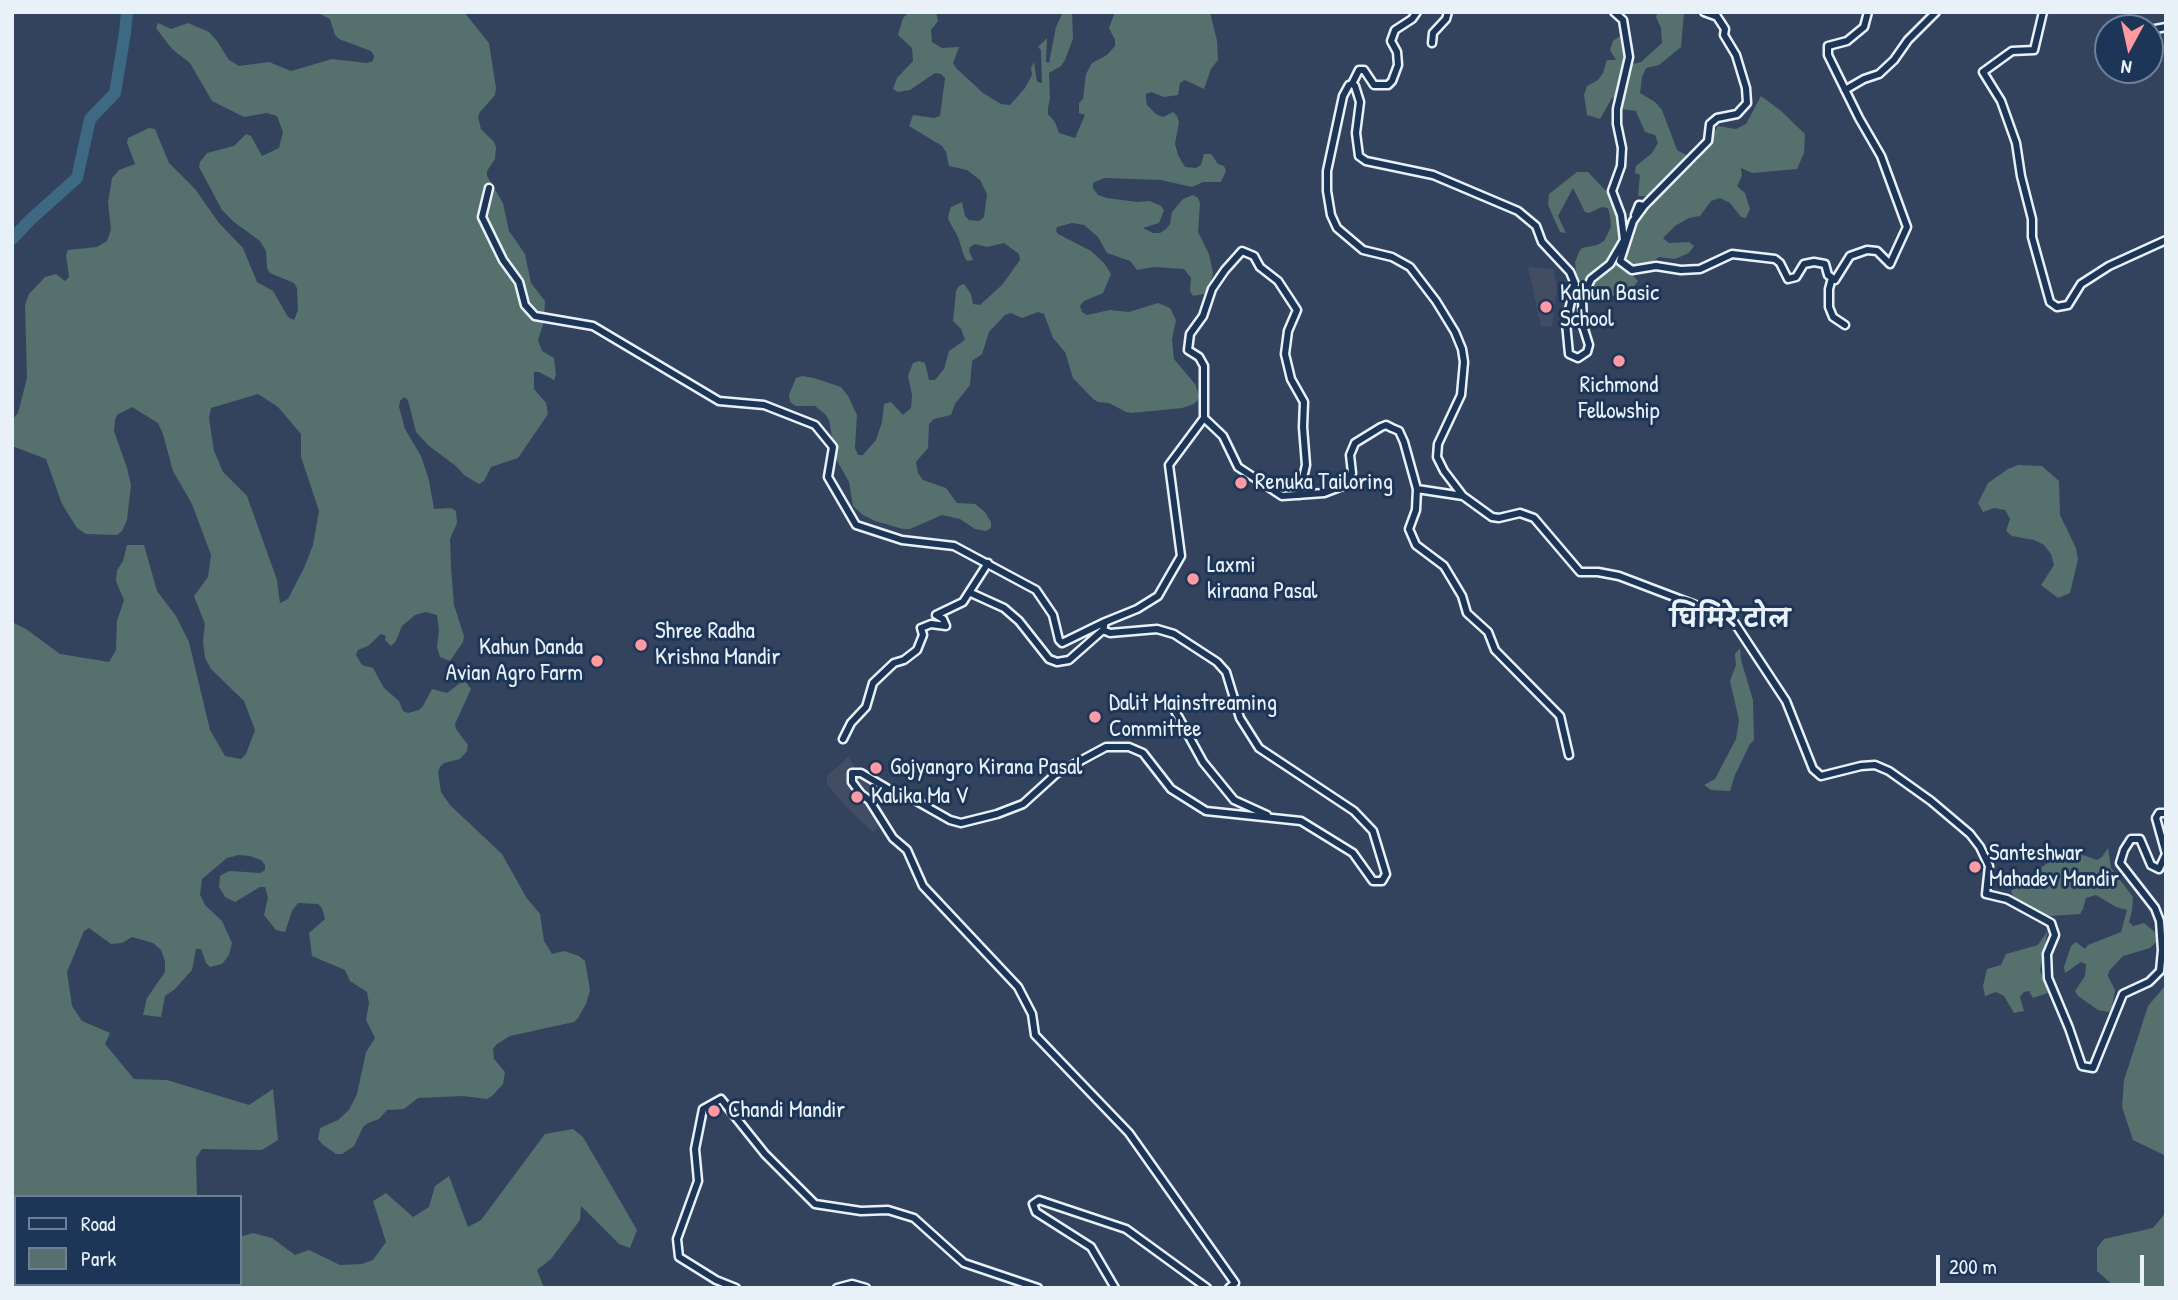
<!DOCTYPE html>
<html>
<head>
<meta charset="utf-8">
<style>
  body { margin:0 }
  #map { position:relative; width:2178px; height:1300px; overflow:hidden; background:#33435e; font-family:"Patrick Hand",sans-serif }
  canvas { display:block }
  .frame { position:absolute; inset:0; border:14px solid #e8f1f8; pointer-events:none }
  .legend { position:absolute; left:14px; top:1195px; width:228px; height:91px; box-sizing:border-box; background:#1d3557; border:2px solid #6e8097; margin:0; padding:9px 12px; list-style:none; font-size:21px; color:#e8f1f8 }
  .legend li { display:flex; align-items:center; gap:14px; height:35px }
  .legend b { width:35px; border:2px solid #6e8097 }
  .north { position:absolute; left:2094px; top:14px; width:70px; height:70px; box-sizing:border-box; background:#1d3557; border:2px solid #6e8097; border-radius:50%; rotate:188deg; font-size:19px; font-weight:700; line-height:28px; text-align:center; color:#e8f1f8 }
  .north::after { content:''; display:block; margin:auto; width:24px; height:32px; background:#ff9aa2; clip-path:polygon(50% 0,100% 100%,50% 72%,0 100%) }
  .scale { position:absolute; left:1936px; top:1255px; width:208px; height:32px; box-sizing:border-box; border:4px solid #e8f1f8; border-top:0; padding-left:9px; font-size:21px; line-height:24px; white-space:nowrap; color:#e8f1f8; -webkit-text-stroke:5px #1d3557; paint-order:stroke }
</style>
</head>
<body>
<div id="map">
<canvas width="2178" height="1300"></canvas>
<div class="frame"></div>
<ul class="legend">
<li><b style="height:9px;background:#1d3557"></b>Road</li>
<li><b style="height:19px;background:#56706d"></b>Park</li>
</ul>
<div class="north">N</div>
<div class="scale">200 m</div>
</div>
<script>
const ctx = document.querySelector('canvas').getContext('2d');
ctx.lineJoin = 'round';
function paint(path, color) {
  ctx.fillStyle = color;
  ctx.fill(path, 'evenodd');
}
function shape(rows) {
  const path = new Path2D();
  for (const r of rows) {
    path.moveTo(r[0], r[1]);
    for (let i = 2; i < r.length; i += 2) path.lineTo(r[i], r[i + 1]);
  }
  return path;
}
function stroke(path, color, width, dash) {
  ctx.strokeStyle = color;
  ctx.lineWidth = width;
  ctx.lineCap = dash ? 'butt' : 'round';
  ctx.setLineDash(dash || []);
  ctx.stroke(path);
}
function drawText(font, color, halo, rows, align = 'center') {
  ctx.font = font + ' "Patrick Hand","Playpen Sans Deva",sans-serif';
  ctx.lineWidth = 6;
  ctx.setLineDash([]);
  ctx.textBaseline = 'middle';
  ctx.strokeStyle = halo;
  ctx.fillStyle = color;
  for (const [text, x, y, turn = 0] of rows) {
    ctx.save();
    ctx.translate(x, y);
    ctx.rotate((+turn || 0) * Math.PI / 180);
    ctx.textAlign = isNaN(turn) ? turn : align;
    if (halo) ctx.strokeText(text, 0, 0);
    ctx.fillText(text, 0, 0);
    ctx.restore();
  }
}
const built = shape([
  [1528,267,1553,269,1557,287,1552,327,1541,326],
  [848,757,860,774,875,787,881,807,891,825,888,831,879,826,873,832,845,806,827,784,827,776]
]);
const green = shape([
  [316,12,464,12,489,43,496,88,495,95,480,112,478,117,481,129,494,142,496,147,495,159,487,171,487,176,503,203,509,231,525,254,531,283,545,301,544,322,538,340,542,351,554,358,556,375,554,380,539,372,534,372,534,389,546,403,548,414,518,458,491,467,484,481,479,484,464,475,456,466,429,446,416,432,408,400,404,397,400,401,399,407,405,429,421,456,429,480,434,509,451,508,456,511,457,523,450,539,451,567,454,605,464,636,463,642,450,661,440,657,437,647,439,630,437,615,426,612,415,615,402,626,396,641,391,646,385,640,386,636,381,634,368,646,358,650,356,655,362,665,373,668,384,688,399,701,403,711,408,713,419,710,423,706,432,689,447,693,460,683,465,681,471,689,455,724,456,729,468,745,467,751,460,759,444,763,440,767,438,772,441,792,450,805,502,854,526,897,540,914,544,941,552,954,564,951,579,956,585,961,590,990,586,1004,578,1018,574,1022,510,1036,497,1044,493,1049,494,1059,505,1072,503,1084,492,1096,487,1099,463,1096,418,1098,404,1109,387,1110,379,1119,368,1123,363,1127,354,1146,342,1154,336,1154,322,1144,318,1139,319,1134,320,1128,338,1120,349,1110,357,1094,366,1052,375,1038,366,1020,369,1003,367,992,350,981,345,970,312,956,309,933,325,919,322,908,318,904,298,903,292,911,285,932,276,930,264,915,268,898,265,887,260,887,235,902,225,897,219,887,220,876,225,873,230,871,260,873,265,870,265,865,261,860,250,856,239,855,227,858,202,879,200,895,205,905,222,921,232,943,229,955,222,964,210,967,206,963,201,949,196,949,192,970,175,989,165,996,161,1017,143,1015,147,998,165,972,165,961,161,950,153,943,132,937,122,943,111,944,89,928,84,931,67,972,72,1006,82,1021,110,1033,105,1044,134,1079,167,1080,249,1105,273,1089,278,1140,262,1150,202,1149,196,1158,197,1197,16,1197,16,1284,240,1284,240,1237,253,1233,272,1238,295,1255,309,1250,340,1265,362,1264,373,1260,386,1242,373,1201,386,1193,413,1217,429,1207,435,1186,449,1176,468,1227,481,1220,545,1134,573,1129,583,1137,637,1230,630,1248,619,1244,581,1206,580,1220,551,1259,537,1270,544,1288,12,1288,12,622,26,629,60,654,109,662,116,650,117,621,124,600,116,581,117,570,123,561,127,545,144,545,157,591,176,616,189,642,210,730,225,756,241,759,246,754,255,730,244,701,211,669,205,658,203,641,205,624,194,596,208,577,211,555,192,504,173,471,163,434,158,423,132,407,117,415,115,420,114,431,127,468,131,485,127,520,122,531,117,535,86,534,77,528,62,504,46,459,12,446,12,420,18,413,27,378,25,305,29,294,45,277,56,274,65,281,69,277,66,255,68,250,97,247,107,241,111,230,108,202,112,178,119,170,135,164,127,143,128,138,149,128,155,129,169,163,195,189,219,223,243,248,257,282,273,291,288,317,294,320,298,310,297,288,294,283,270,273,267,268,266,251,260,241,234,222,222,210,199,167,200,162,207,153,234,146,246,134,251,136,262,156,279,148,283,132,277,116,267,113,244,117,212,101,190,63,172,49,156,28,158,23,171,29,188,23,209,32,217,41,229,60,239,66,269,62,291,71,332,59,367,63,373,61,374,56,371,51,339,39,335,35,330,19],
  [258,394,278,407,301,434,301,457,319,511,313,545,304,568,288,599,280,603,277,580,247,496,223,472,214,451,209,418,211,408],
  [909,12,936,12,938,21,931,30,932,42,942,48,959,47,953,63,956,68,983,93,1001,104,1010,105,1025,88,1032,75,1031,68,1034,62,1037,82,1042,83,1041,50,1038,47,1047,38,1046,62,1049,63,1056,27,1063,12,1072,12,1073,39,1065,60,1061,66,1049,73,1050,98,1048,108,1048,114,1055,122,1059,133,1075,138,1085,115,1079,113,1079,103,1083,99,1086,74,1092,63,1107,55,1115,46,1115,40,1109,28,1115,12,1210,12,1217,41,1218,60,1211,69,1204,89,1185,80,1180,83,1178,95,1164,97,1151,92,1146,94,1146,100,1147,105,1156,114,1163,117,1173,112,1177,116,1179,122,1175,144,1178,155,1185,167,1196,168,1201,165,1204,154,1211,154,1218,164,1224,166,1226,171,1221,182,1203,182,1192,187,1161,180,1104,178,1093,183,1093,188,1098,195,1107,198,1137,202,1150,201,1161,206,1164,210,1159,223,1143,228,1153,233,1160,233,1166,229,1170,224,1172,212,1183,199,1193,195,1198,198,1200,203,1198,232,1209,254,1213,273,1210,285,1204,294,1193,296,1190,291,1191,278,1184,269,1154,267,1137,270,1130,261,1107,253,1098,237,1084,225,1072,223,1057,227,1056,231,1058,234,1091,251,1104,263,1111,274,1103,293,1084,301,1080,306,1082,312,1087,315,1110,310,1129,312,1158,303,1170,308,1176,320,1172,339,1174,359,1195,384,1199,395,1198,400,1194,404,1182,408,1132,413,1126,412,1109,403,1098,402,1093,399,1073,378,1065,352,1053,338,1044,314,1038,312,1022,318,1011,313,1005,315,989,332,982,354,972,361,970,385,955,404,951,415,934,419,929,424,928,448,916,462,918,473,923,480,946,488,957,503,975,504,985,512,991,522,991,528,986,531,975,529,960,519,942,515,910,529,903,529,875,521,863,515,853,506,849,482,836,459,829,420,825,414,815,406,796,406,790,402,789,395,796,378,802,376,814,378,841,387,848,396,857,415,855,448,858,455,863,455,876,440,882,422,884,404,891,402,903,415,911,408,912,395,908,376,913,363,919,361,925,363,929,380,935,380,944,369,949,351,965,340,961,329,953,321,956,291,959,286,964,284,971,294,973,304,980,305,1002,285,1020,260,1019,254,1004,243,987,247,975,244,970,247,969,251,973,260,967,261,964,256,958,237,948,219,949,213,951,207,962,202,965,216,969,220,979,221,984,217,987,194,980,180,967,170,949,166,946,152,942,146,909,126,913,115,934,118,940,116,945,78,941,74,935,73,910,90,898,92,893,89,897,78,913,61,912,48,898,35,903,18],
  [1658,12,1684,12,1681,47,1659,65,1646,68,1642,77,1640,93,1655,102,1662,110,1677,150,1697,161,1718,126,1736,129,1746,124,1761,96,1781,111,1805,134,1804,153,1797,169,1752,173,1741,168,1742,176,1737,186,1745,193,1750,209,1746,218,1741,217,1730,203,1720,198,1711,201,1700,216,1689,218,1675,226,1663,238,1669,243,1689,242,1694,246,1689,253,1675,259,1659,257,1650,263,1638,263,1631,273,1638,281,1628,294,1622,297,1571,291,1576,270,1575,262,1579,252,1582,248,1597,245,1604,241,1611,227,1610,216,1608,208,1602,207,1589,213,1585,212,1573,188,1558,216,1566,233,1560,232,1548,205,1549,194,1577,172,1588,172,1606,191,1615,208,1621,228,1640,217,1652,206,1647,196,1638,196,1640,175,1635,173,1636,166,1652,153,1658,143,1655,135,1645,132,1636,111,1621,109,1624,99,1621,96,1612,98,1600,119,1587,115,1584,95,1587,86,1598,80,1603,73,1607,60,1616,60,1610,50,1613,41,1620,36,1625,55,1633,64,1641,62,1662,43,1661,28,1656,17],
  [2018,465,2042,466,2059,481,2060,515,2076,548,2078,559,2070,593,2058,598,2041,585,2054,565,2051,554,2044,545,2034,540,2012,536,2006,531,2010,519,2005,510,1994,508,1983,512,1978,503,1988,483,2008,469],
  [1740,648,1741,660,1753,700,1754,740,1750,744,1735,775,1730,791,1711,790,1704,785,1715,779,1736,739,1739,720,1730,681,1736,665,1735,654],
  [2108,848,2111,868,2133,897,2132,911,2129,922,2133,926,2144,923,2157,934,2158,940,2150,948,2123,956,2109,971,2108,976,2115,990,2112,1007,2109,1012,2098,1010,2078,996,2075,991,2085,976,2086,964,2081,962,2065,973,2064,967,2071,946,2076,942,2085,949,2088,945,2121,932,2127,910,2116,907,2096,895,2086,898,2083,909,2080,914,2051,916,2039,913,2024,904,2013,897,2011,891,2021,885,2033,884,2039,869,2062,853,2080,854,2097,860,2102,857],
  [2048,930,2040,970,2048,993,2033,998,2029,991,2024,992,2020,997,2024,1011,2014,1013,2004,996,1996,992,1985,996,1983,986,1987,969,2001,965,2006,954,2038,945],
  [2166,975,2166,1156,2133,1140,2122,1107,2124,1080,2148,1006,2164,987],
  [2166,1212,2166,1288,2116,1288,2097,1271,2097,1248,2104,1239,2153,1228]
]);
const river = shape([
  [12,239,31,219,77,178,90,119,115,93,125,33,127,12]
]);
const street = shape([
  [1704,12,1715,16],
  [2043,12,2034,50,2012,51,1983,72,2001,101,2016,143,2021,176,2032,219,2032,237,2050,302,2057,307,2068,305,2081,284,2109,266,2166,240],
  [2150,30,2166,27],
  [1432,43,1433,33,1446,19,1448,12],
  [1352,84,1359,70,1364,70,1374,85,1388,85,1392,81,1398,65,1397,52,1391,41,1395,30,1412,19,1417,12],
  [1845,90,1864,79,1879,74,1894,60,1908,40,1936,12],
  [489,188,482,217,503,260,519,282,525,305,535,316,593,326,719,401,764,405,815,425,833,447,828,477,856,525,902,540,954,546,1036,590,1053,615,1059,640,1062,643,1105,622],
  [1644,206,1633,221,1620,261,1632,270,1656,266,1681,270,1700,269,1732,254,1775,259,1780,263,1788,279,1796,277,1804,264,1814,262,1825,264,1828,275,1835,280,1850,256,1867,250,1877,251,1890,264,1907,227,1881,156,1859,118,1828,55,1828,46,1847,41,1864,27,1868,12],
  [1635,215,1639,205,1644,206,1708,141,1710,124,1717,118,1737,114,1747,103,1746,88,1736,55,1724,35,1725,29,1714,12],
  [1832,278,1829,289,1829,307,1833,317,1845,325],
  [1204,418,1204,366,1199,357,1188,350,1190,334,1203,316,1212,289,1225,270,1242,251,1254,256,1260,267,1278,281,1297,310,1288,331,1285,354,1291,379,1304,402,1303,427,1306,465,1299,495],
  [1417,489,1416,510,1409,529,1416,545,1444,566,1462,596,1467,613,1488,632,1495,650,1560,716,1569,755],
  [1463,496,1444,471,1437,457,1438,444,1461,395,1464,362,1462,349,1455,332,1436,301,1410,267,1392,257,1363,250,1337,228,1331,215,1327,191,1327,171,1343,96,1349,85,1352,84,1355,86,1360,102,1356,133,1359,156,1366,161,1433,175,1518,211,1536,226,1542,242,1570,272,1575,284,1566,323,1569,354,1578,358,1587,352,1589,345,1583,326,1582,299,1591,279,1610,264,1624,240,1621,215,1612,191,1621,166,1622,148,1617,124,1617,109,1629,57,1623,20,1614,12],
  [971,593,1004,608,1019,621,1049,659,1057,662,1069,660,1103,630,1105,622,1137,609,1158,596,1166,582,1181,556,1169,465,1204,418,1223,436,1238,467,1282,496,1324,493,1345,485,1352,473,1350,455,1355,443,1381,427,1386,425,1392,428,1399,431,1404,442,1417,489,1463,496,1492,517,1499,518,1520,513,1534,518,1580,572,1598,572,1619,576,1732,619,1786,701,1813,769,1821,776,1861,766,1875,765,1889,771,1931,801,1970,834,1980,847,1989,866,1986,894,2007,899,2051,923,2055,935,2047,954,2048,978,2069,1028,2082,1066,2093,1068,2123,994,2149,982,2160,971,2162,950,2160,921,2155,908,2120,863,2124,850,2131,839,2140,839,2151,865,2159,869,2166,854,2156,818,2159,813,2166,813],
  [1103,630,1110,633,1157,629,1174,634,1217,662,1226,672,1240,718,1259,748,1354,811,1373,831,1386,874,1382,881,1373,881,1353,853,1301,821,1206,811,1171,789,1143,753,1129,747,1106,747,1056,774,1023,804,997,814,961,823,950,820,913,799,895,793,861,773,852,773,852,782,861,794,869,800,893,838,907,850,923,886,1018,987,1032,1014,1035,1035,1129,1133,1235,1283,1229,1288],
  [1174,709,1203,762,1234,800,1267,815],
  [843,739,851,723,866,707,873,683,894,663,904,660,917,650,923,635,921,628,931,624,946,626,943,619,936,615,963,602,988,563],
  [736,1288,716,1280,679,1257,677,1239,698,1181,695,1149,703,1109,721,1099,765,1154,815,1204,861,1211,888,1210,914,1218,964,1263,1038,1288],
  [837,1288,852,1284,866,1288],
  [1115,1288,1091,1247,1036,1212,1033,1204,1039,1200,1126,1229,1207,1288]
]);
const markers = [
  [1546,307,7,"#ff9aa2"],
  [1619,361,7,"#ff9aa2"],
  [1241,483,7,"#ff9aa2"],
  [1193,579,7,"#ff9aa2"],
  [641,645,7,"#ff9aa2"],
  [597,661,7,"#ff9aa2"],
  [1095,717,7,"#ff9aa2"],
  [876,768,7,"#ff9aa2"],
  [857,797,7,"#ff9aa2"],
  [1975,867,7,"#ff9aa2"],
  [714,1111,7,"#ff9aa2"]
];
const poiNames = [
  ["Kahun Basic",1560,294],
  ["School",1560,320],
  ["Richmond",1619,386,"center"],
  ["Fellowship",1619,412,"center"],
  ["Renuka Tailoring",1255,483],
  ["Laxmi",1207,566],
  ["kiraana Pasal",1207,592],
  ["Shree Radha",655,632],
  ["Krishna Mandir",655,658],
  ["Kahun Danda",583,648,"right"],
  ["Avian Agro Farm",583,674,"right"],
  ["Dalit Mainstreaming",1109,704],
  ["Committee",1109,730],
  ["Gojyangro Kirana Pasal",890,768],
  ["Kalika Ma V",871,797],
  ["Santeshwar",1989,854],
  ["Mahadev Mandir",1989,880],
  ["Chandi Mandir",728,1111]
];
const neighbourhoodNames = [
  ["घिमिरे टोल",1730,621]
];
paint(built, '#424d63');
paint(green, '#56706d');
stroke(river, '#3d6982', 12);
stroke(street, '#e8f1f8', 11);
stroke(street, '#1d3557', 6);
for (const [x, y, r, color] of markers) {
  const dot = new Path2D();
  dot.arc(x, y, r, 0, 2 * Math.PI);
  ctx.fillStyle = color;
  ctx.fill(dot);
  stroke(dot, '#1d3557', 2.5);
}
drawText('23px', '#e8f1f8', '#1d3557', poiNames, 'left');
drawText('bold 24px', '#e8f1f8', '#1d3557', neighbourhoodNames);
</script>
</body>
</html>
